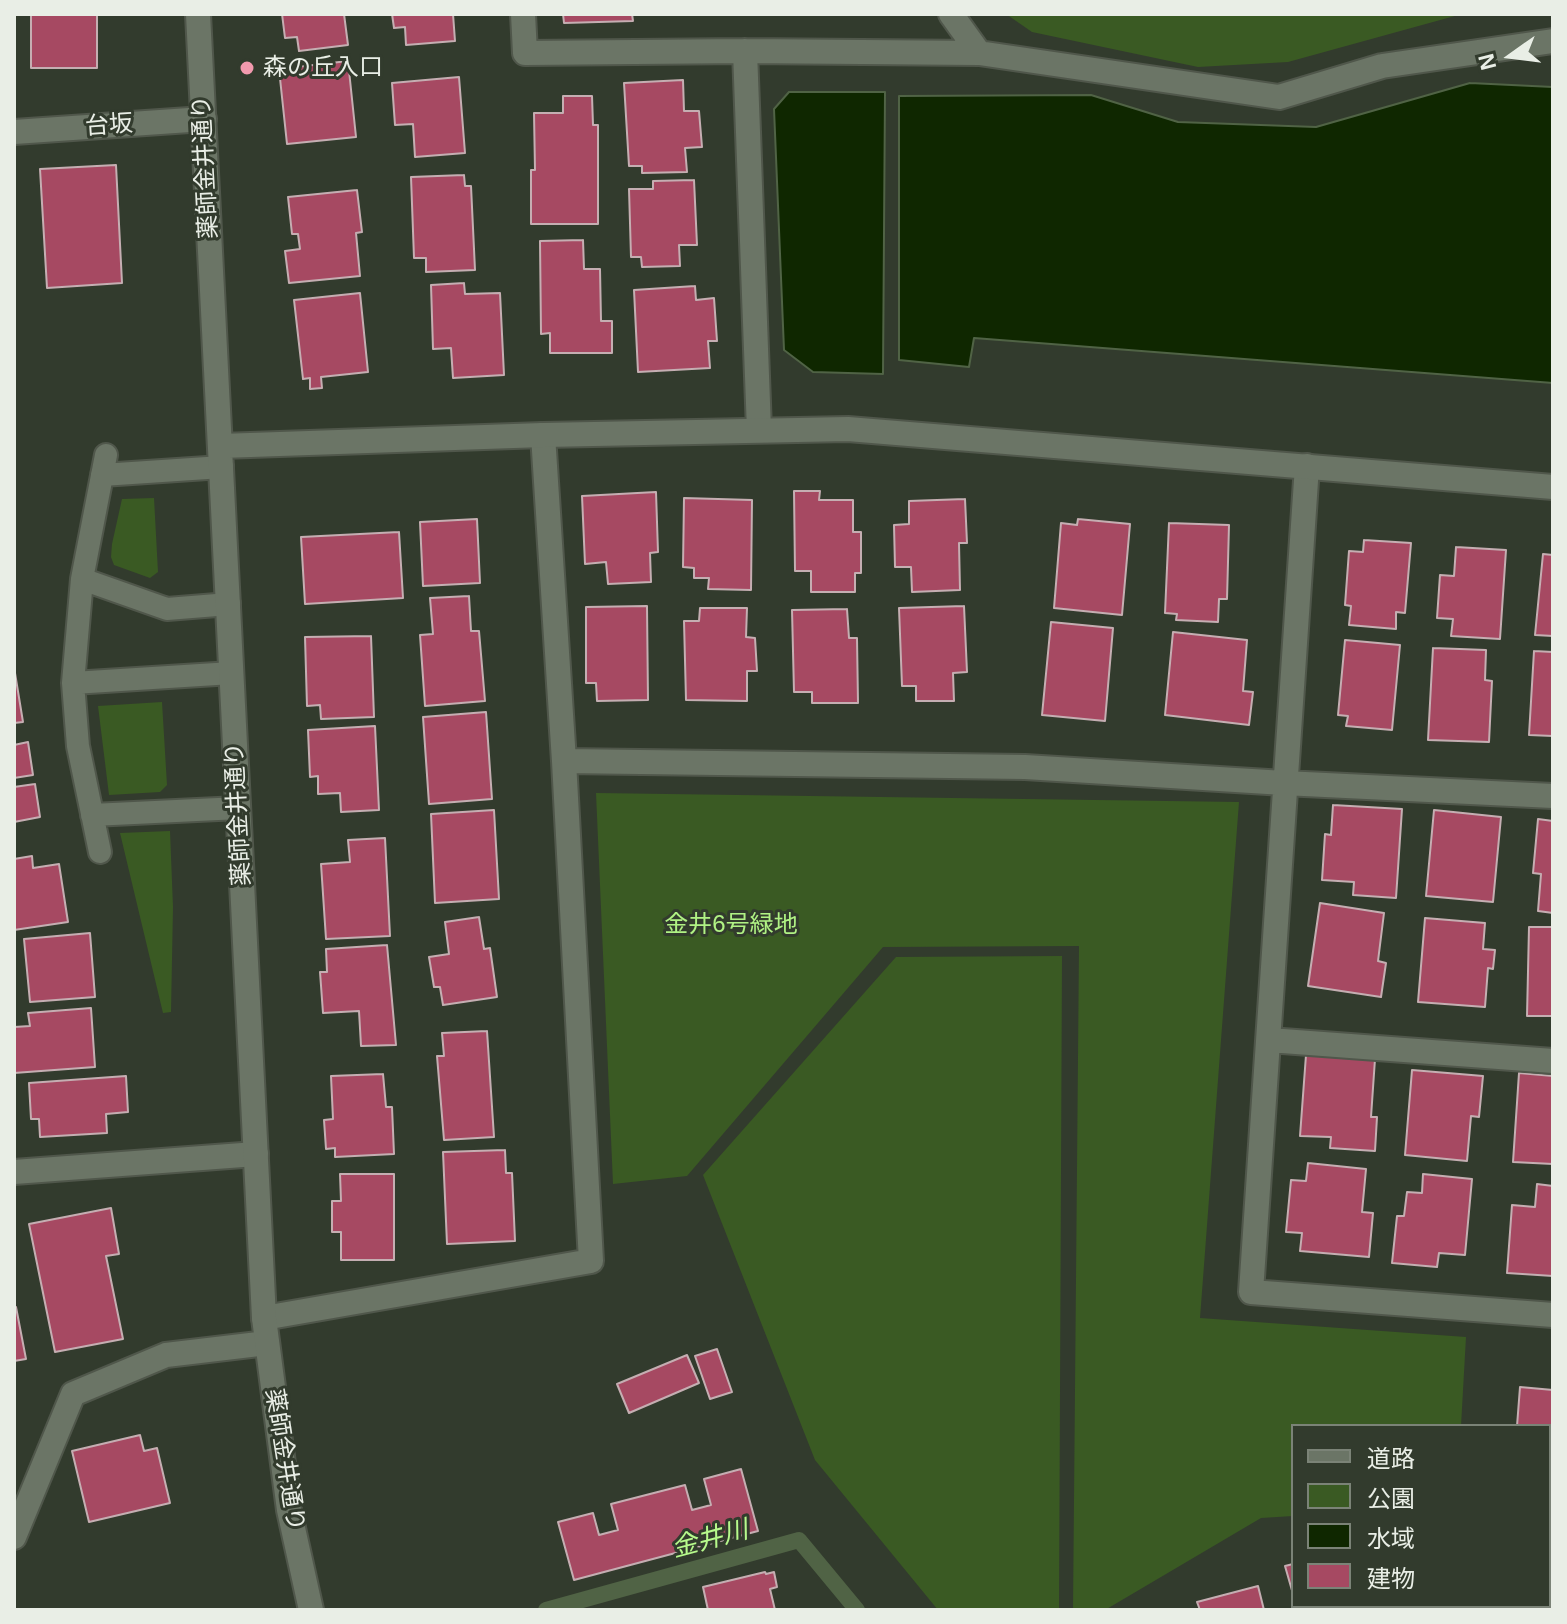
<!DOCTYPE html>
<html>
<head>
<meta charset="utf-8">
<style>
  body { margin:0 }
  #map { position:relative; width:1567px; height:1624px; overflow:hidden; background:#323b2d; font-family:Helvetica,"Noto Sans JP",sans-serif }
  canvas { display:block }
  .frame { position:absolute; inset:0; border:16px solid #e9eee6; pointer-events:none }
  .legend { position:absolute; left:1291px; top:1424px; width:260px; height:184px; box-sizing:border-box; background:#323b2d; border:2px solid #7b8377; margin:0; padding:10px 14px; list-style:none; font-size:24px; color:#e9eee6 }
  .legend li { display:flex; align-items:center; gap:16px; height:40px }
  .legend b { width:40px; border:2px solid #7b8377 }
  .north { position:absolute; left:1471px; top:16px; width:80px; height:80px; -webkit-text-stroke:6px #323b2d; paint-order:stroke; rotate:256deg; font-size:22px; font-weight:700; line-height:32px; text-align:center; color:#e9eee6 }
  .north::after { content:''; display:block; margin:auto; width:28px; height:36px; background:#e9eee6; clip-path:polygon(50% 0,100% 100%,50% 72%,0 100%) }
</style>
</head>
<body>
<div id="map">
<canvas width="1567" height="1624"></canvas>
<div class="frame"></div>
<ul class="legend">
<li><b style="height:10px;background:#6b7566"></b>道路</li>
<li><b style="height:22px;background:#3a5a23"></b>公園</li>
<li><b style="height:22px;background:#0f2700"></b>水域</li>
<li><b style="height:22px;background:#a64962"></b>建物</li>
</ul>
<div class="north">N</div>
</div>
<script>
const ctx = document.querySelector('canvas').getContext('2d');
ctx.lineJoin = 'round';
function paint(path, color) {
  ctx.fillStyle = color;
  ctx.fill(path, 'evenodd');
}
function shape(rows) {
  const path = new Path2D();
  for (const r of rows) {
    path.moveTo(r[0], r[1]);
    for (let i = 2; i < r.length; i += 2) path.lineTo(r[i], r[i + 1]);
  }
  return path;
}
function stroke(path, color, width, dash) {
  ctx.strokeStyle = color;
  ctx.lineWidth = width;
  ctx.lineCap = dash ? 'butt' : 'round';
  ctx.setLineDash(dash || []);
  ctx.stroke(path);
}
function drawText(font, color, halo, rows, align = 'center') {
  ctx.font = font + ' Helvetica,"Noto Sans JP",sans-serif';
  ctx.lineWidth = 6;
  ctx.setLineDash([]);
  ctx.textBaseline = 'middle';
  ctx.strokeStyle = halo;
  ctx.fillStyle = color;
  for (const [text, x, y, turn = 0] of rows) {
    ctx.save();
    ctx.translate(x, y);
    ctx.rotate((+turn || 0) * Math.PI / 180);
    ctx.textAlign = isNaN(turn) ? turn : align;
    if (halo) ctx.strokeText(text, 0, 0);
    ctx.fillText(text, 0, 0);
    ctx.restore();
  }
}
const green = shape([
  [1006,14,1462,14,1288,62,1198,67,1032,32],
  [154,498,158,572,150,578,114,565,111,557,112,544,122,499],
  [162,702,167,785,160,792,109,795,98,706],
  [596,793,1239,802,1200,1318,1466,1337,1461,1426,1293,1426,1293,1516,1261,1518,1105,1610,1073,1610,1079,946,883,947,687,1176,613,1184],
  [170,831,173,907,171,1012,163,1013,120,833],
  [1062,956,1059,1610,938,1610,815,1460,703,1175,896,957]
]);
const water = shape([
  [1470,83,1553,87,1553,383,974,338,969,367,899,360,899,96,1091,95,1178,122,1316,127,1470,83],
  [789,92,885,92,883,374,813,372,784,350,774,109,789,92]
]);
const stream = shape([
  [546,1610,799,1540,857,1610]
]);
const building = shape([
  [31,14,97,14,97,68,31,68,31,14],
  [282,14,344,14,348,45,299,51,297,37,285,38,282,14],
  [392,14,453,14,455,41,406,45,405,27,394,28,392,14],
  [563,14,632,14,633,21,564,23,563,14],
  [348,61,356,137,287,144,279,69,348,61],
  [459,77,465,153,415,157,413,124,395,125,392,83,459,77],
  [683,80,684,111,699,111,702,147,685,148,687,172,642,173,642,166,629,166,624,83,683,80],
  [563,96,592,96,593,125,598,125,598,224,531,224,531,170,535,170,534,113,563,113,563,96],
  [116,165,122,283,47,288,40,169,116,165],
  [464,175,465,186,471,186,475,270,426,272,426,258,414,258,411,177,464,175],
  [694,180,697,245,679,245,680,266,642,267,641,257,631,257,629,189,653,189,653,181,694,180],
  [357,190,362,232,356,233,360,276,289,283,285,251,300,249,298,234,292,234,288,197,357,190],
  [583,240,584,269,600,269,601,321,612,321,612,353,550,353,550,333,541,334,540,241,583,240],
  [464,283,465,294,500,293,504,375,453,378,451,348,433,349,431,285,464,283],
  [695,286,696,300,714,298,717,341,708,341,710,368,638,372,634,290,695,286],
  [360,293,368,372,321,377,322,388,310,389,310,378,303,379,294,300,360,293],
  [794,491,820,491,819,500,853,500,853,532,861,532,861,573,855,573,855,592,811,592,811,571,795,571,794,491],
  [656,492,658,552,650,553,651,582,608,584,606,562,585,564,582,496,656,492],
  [684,498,752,500,751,590,708,589,709,578,694,578,694,568,683,567,684,498],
  [965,499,967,543,959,543,960,590,912,592,911,567,895,567,894,525,909,524,909,501,965,499],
  [477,519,480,583,423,586,420,522,477,519],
  [1078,519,1130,524,1122,615,1054,608,1061,523,1077,525,1078,519],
  [1169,523,1229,525,1227,599,1219,599,1218,622,1176,620,1177,614,1165,613,1169,523],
  [399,532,403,598,305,604,301,537,399,532],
  [1364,540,1411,543,1405,613,1396,612,1396,629,1349,625,1351,606,1345,605,1349,551,1363,552,1364,540],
  [1456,547,1506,550,1500,639,1451,636,1453,619,1437,618,1440,575,1454,576,1456,547],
  [1543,554,1553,555,1553,636,1535,635,1543,554],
  [469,596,471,631,479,631,485,701,425,706,420,635,433,634,430,598,469,596],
  [647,606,648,700,597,701,596,683,586,683,586,607,647,606],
  [964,606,967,672,953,673,954,701,916,701,916,686,902,686,899,608,964,606],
  [700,608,747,608,746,637,755,638,757,671,747,671,747,701,686,700,684,621,699,621,700,608],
  [847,609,849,638,857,638,858,703,812,703,812,692,794,692,792,610,847,609],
  [1051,622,1113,628,1105,721,1042,715,1051,622],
  [1173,632,1247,640,1243,691,1253,692,1249,725,1165,715,1173,632],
  [371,636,374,717,321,719,320,705,307,706,305,637,371,636],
  [1345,640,1400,645,1392,730,1346,726,1348,716,1338,715,1345,640],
  [1433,648,1486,650,1485,680,1492,681,1489,742,1428,740,1433,648],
  [1534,651,1553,652,1553,736,1529,735,1534,651],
  [14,667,23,722,14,723,14,667],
  [486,712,492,799,429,804,423,717,486,712],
  [375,726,379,810,341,812,340,793,318,794,318,776,310,777,308,730,375,726],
  [28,742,33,775,14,778,14,745,28,742],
  [35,784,40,817,14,822,14,787,35,784],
  [1333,805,1402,809,1396,898,1353,895,1354,882,1322,880,1325,834,1331,835,1333,805],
  [494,810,499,899,435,903,431,814,494,810],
  [1434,810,1501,817,1493,902,1426,896,1434,810],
  [1538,819,1553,821,1553,913,1538,911,1541,874,1533,873,1538,819],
  [385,838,390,936,326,939,321,864,350,862,348,840,385,838],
  [32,856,33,868,59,864,68,922,14,930,14,859,32,856],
  [1320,903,1384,913,1378,961,1386,963,1381,997,1308,986,1320,903],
  [479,917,484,949,490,948,497,997,443,1005,440,987,434,987,429,957,449,954,445,922,479,917],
  [1425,918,1485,923,1483,949,1495,950,1493,969,1488,968,1485,1007,1418,1002,1425,918],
  [1529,927,1553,927,1553,1016,1527,1016,1529,927],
  [90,933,95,997,30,1002,24,939,90,933],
  [387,945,396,1045,361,1046,359,1011,323,1013,320,972,327,972,326,949,387,945],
  [91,1008,95,1067,14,1073,14,1027,30,1026,28,1013,91,1008],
  [487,1031,494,1137,444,1140,437,1056,444,1056,442,1033,487,1031],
  [1306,1055,1375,1059,1371,1117,1377,1117,1375,1151,1330,1148,1331,1137,1300,1136,1306,1055],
  [1412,1070,1483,1076,1479,1117,1471,1116,1467,1161,1405,1155,1412,1070],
  [1519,1073,1553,1076,1553,1164,1513,1162,1519,1073],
  [383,1074,386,1107,392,1107,394,1154,335,1157,335,1148,326,1149,324,1120,333,1119,331,1076,383,1074],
  [126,1076,128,1112,106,1114,107,1133,40,1137,39,1119,31,1119,29,1083,126,1076],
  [505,1150,506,1173,512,1173,515,1241,447,1244,443,1152,505,1150],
  [1308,1163,1366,1169,1362,1212,1373,1213,1369,1257,1300,1251,1302,1233,1286,1232,1291,1180,1306,1181,1308,1163],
  [340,1174,394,1174,394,1260,341,1260,341,1232,332,1232,332,1201,341,1201,340,1174],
  [1423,1174,1472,1179,1465,1255,1439,1253,1437,1267,1392,1263,1397,1216,1404,1216,1407,1192,1422,1193,1423,1174],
  [1537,1184,1553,1186,1553,1276,1507,1273,1512,1205,1535,1207,1537,1184],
  [111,1208,119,1254,106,1256,123,1339,55,1352,29,1224,111,1208],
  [16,1307,26,1359,14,1361,14,1308,16,1307],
  [717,1349,732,1392,710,1399,695,1356,717,1349],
  [687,1355,699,1383,629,1413,617,1384,687,1355],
  [1520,1387,1553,1390,1553,1473,1549,1473,1549,1426,1517,1426,1520,1387],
  [140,1435,144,1451,157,1448,170,1503,89,1522,72,1451,140,1435],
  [741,1469,758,1531,574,1580,558,1522,593,1513,599,1535,618,1530,611,1504,685,1485,692,1510,711,1505,704,1479,741,1469],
  [1549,1492,1553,1492,1553,1547,1549,1547,1549,1492],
  [1293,1564,1293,1594,1285,1566,1293,1564],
  [765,1572,766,1574,774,1572,777,1587,770,1589,775,1610,708,1610,703,1587,765,1572],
  [1258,1586,1264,1610,1200,1610,1197,1602,1258,1586],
  [1296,1606,1338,1606,1339,1610,1297,1610,1296,1606],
  [1414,1606,1450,1606,1451,1610,1398,1610,1414,1606],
  [1478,1606,1527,1606,1526,1610,1478,1610,1478,1606]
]);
const lane = shape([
  [102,475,222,467],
  [82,579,167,609,229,604],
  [73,683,232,673],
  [92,815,239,808],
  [100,852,78,746,73,683,82,579,106,455]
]);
const street = shape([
  [523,14,525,53,745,51,979,53,1279,97,1382,66,1553,41],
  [951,14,979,53],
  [745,51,759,430],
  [14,132,204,119],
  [1307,466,1251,1292,1553,1315],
  [564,761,1025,767,1284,783,1553,796],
  [1269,1040,1553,1061],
  [14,1172,256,1154],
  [264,1318,591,1261,564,761,543,435],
  [14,1537,73,1394,166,1355,267,1343]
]);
const secondary = shape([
  [198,14,264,1318,289,1510,311,1610],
  [221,446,543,435,848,429,1553,487]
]);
const markers = [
  [247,68,8,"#f29aae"]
];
const poiNames = [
  ["森の丘入口",263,68]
];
const streetNames = [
  ["台坂",109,126,-4],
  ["薬師金井通り",206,167,-93],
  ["薬師金井通り",239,814,-93],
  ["薬師金井通り",284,1460,81]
];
const parkNames = [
  ["金井6号緑地",731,925]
];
const waterNames = [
  ["金井川",710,1540,-15]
];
paint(green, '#3a5a23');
paint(water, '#0f2700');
stroke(water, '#506345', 2);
stroke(stream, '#506345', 16);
paint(building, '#a64962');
stroke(building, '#c5aeb2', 2);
stroke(lane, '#50574b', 26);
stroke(street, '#50574b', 28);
stroke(secondary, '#50574b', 28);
stroke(lane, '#6b7566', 22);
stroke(street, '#6b7566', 24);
stroke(secondary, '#6b7566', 24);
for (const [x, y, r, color] of markers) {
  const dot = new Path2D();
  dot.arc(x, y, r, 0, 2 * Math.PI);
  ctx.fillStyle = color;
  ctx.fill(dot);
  stroke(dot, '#323b2d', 3);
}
drawText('24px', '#e9eee6', '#323b2d', poiNames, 'left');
drawText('24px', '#e9eee6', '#323b2d', streetNames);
drawText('24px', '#b0f284', '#323b2d', parkNames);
drawText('italic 26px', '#b7fa8c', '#323b2d', waterNames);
</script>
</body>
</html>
